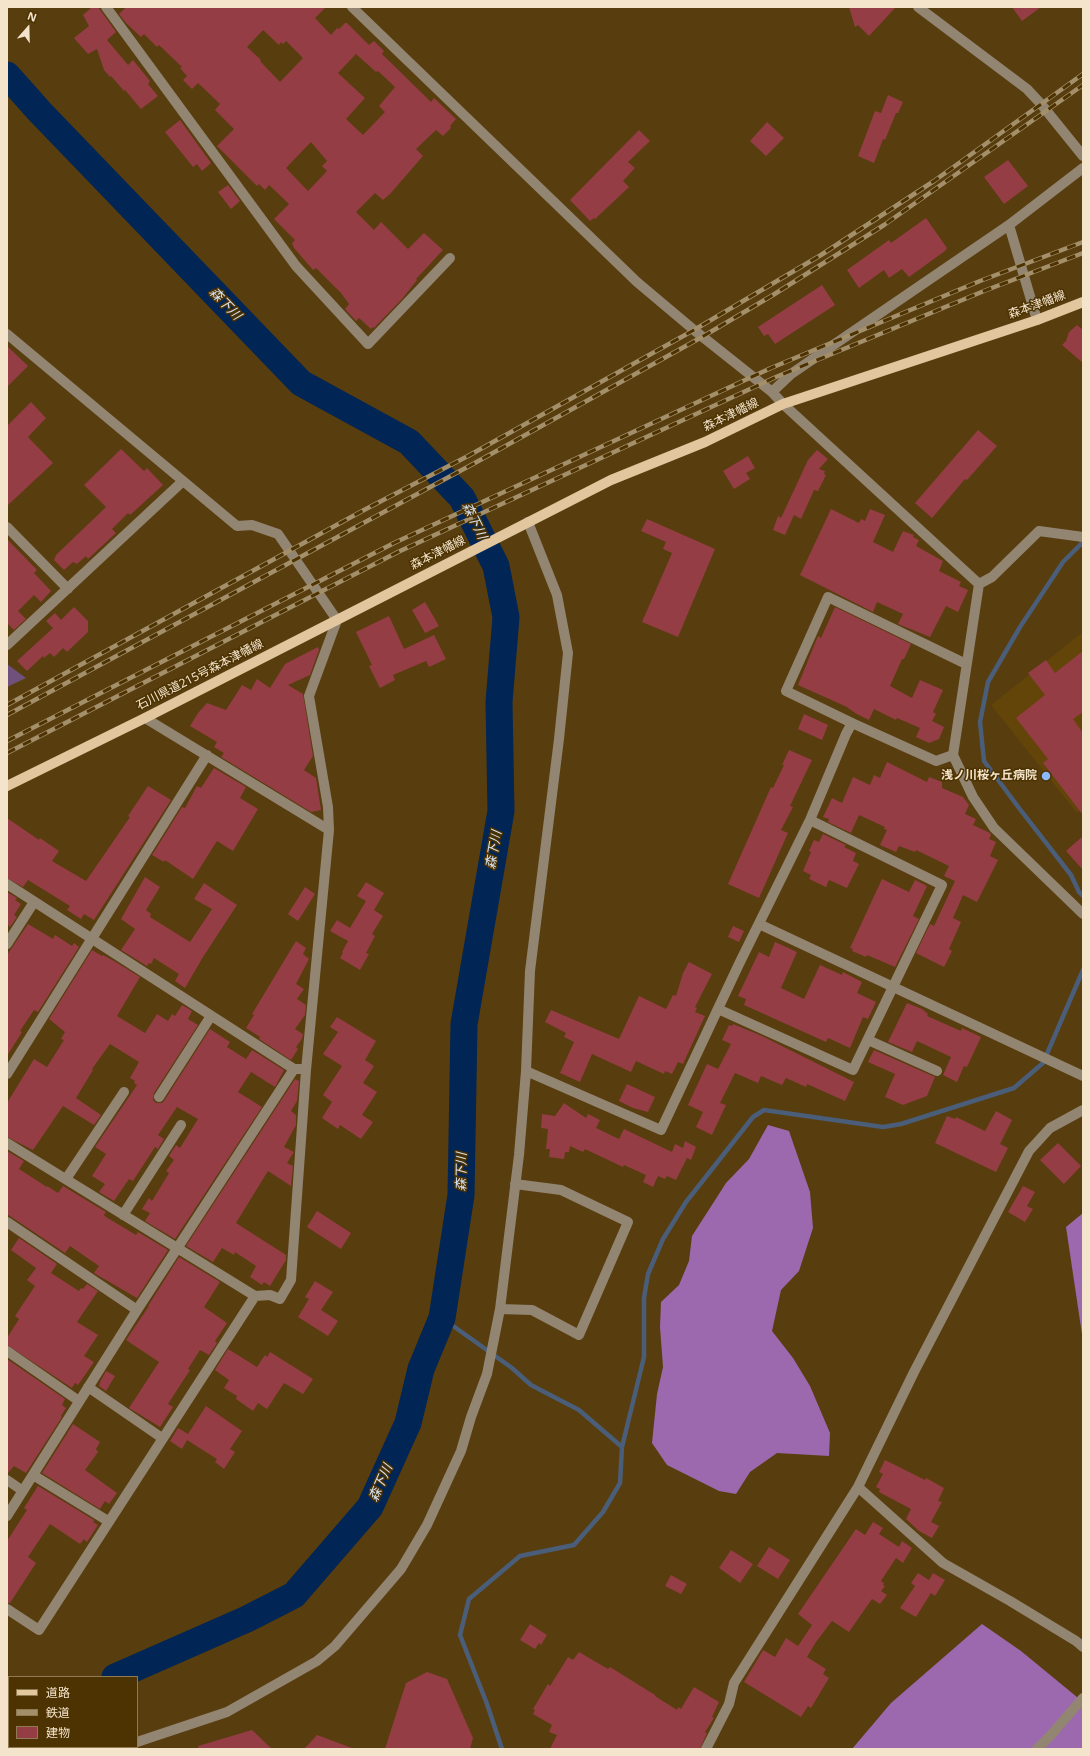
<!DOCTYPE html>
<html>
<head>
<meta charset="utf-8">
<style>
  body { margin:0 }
  #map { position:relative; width:1090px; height:1756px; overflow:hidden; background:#583d0e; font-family:"Noto Sans","Noto Sans JP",sans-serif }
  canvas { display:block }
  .frame { position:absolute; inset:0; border:8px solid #f4e4cc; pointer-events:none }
  .legend { position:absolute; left:8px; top:1676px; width:130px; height:72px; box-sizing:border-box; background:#4d3301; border:1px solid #907a52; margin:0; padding:5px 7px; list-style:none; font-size:12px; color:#f4e4cc }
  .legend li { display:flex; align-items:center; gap:8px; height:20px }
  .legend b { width:20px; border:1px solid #907a52 }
  .north { position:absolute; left:8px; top:8px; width:40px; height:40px; -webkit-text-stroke:3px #4d3301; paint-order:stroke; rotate:20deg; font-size:11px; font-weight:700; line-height:16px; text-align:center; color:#f4e4cc }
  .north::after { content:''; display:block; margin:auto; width:14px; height:18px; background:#f4e4cc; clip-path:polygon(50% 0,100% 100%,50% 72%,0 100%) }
</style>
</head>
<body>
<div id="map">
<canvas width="1090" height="1756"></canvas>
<div class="frame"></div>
<ul class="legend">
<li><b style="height:5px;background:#e1c69e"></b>道路</li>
<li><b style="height:5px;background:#a48f6b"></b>鉄道</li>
<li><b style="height:11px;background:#953d45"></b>建物</li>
</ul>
<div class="north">N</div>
</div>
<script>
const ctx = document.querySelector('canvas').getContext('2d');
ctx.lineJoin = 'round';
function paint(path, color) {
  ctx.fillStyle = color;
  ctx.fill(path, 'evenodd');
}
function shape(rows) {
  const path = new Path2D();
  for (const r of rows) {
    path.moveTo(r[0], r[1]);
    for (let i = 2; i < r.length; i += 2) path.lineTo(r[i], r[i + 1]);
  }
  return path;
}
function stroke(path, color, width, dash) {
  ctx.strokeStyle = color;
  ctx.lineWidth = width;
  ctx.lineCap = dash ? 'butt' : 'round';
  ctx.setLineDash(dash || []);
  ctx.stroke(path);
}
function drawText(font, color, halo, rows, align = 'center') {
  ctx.font = font + ' "Noto Sans","Noto Sans JP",sans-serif';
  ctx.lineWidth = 3;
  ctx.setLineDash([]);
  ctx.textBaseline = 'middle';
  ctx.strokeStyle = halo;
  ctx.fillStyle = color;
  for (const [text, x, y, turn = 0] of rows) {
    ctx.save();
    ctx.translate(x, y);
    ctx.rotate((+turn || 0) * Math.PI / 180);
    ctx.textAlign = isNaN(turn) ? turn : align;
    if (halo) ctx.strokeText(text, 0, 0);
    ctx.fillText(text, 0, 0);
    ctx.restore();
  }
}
const built = shape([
  [1083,632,1083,808,1077,813,991,705]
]);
const green = shape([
  [7,664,26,678,7,687]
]);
const forest = shape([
  [768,1125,789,1131,810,1192,813,1228,799,1271,781,1290,772,1331,793,1358,810,1386,830,1433,829,1456,777,1453,750,1472,736,1494,719,1491,667,1465,652,1443,657,1394,663,1367,660,1327,661,1302,679,1285,689,1261,692,1236,726,1183,749,1159],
  [1083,1213,1083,1341,1066,1227],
  [982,1624,1021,1651,1083,1702,1083,1749,852,1749,891,1703]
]);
const stream = shape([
  [1083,542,1063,562,1020,627,988,682,980,722,984,761,1019,808,1071,875,1079,892,1083,896],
  [442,1318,512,1368,531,1385,579,1410,622,1447],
  [502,1749,487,1704,460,1635,469,1599,520,1556,574,1545,603,1512,620,1483,622,1447,644,1357,644,1298,648,1274,663,1239,686,1202,753,1117,764,1110,883,1127,901,1124,1014,1088,1043,1063,1083,970]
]);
const river = shape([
  [7,75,40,112,301,383,409,442,462,498,496,566,506,617,499,702,501,811,464,1024,461,1195,442,1318,421,1369,408,1423,370,1507,294,1595,247,1619,115,1677],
  [7,1724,9,1723]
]);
const building = shape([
  [92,7,98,7,116,32,107,40,128,65,133,60,150,81,148,84,158,96,141,109,125,90,124,91,111,76,110,77,104,70,97,49,88,54,74,38,89,26,83,15],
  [126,7,326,7,315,18,331,35,337,28,339,29,345,23,347,23,369,45,374,41,384,51,382,54,431,102,434,98,456,119,450,126,451,128,443,136,436,130,416,149,423,156,390,194,383,200,375,193,356,212,374,230,381,222,408,249,424,233,443,250,416,279,417,280,402,299,374,328,373,327,371,329,359,318,356,321,345,309,349,304,341,293,316,268,313,270,294,248,292,243,295,240,274,219,289,204,269,185,265,190,259,184,257,186,217,146,234,129,215,110,220,104,198,83,192,89,183,80,187,76,180,68,182,67,159,45,157,47,144,34,141,37,126,23,119,14],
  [263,30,279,45,281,42,283,44,286,41,303,58,280,82,260,61,261,60,247,47],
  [356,54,376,72,378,71,395,87,379,106,385,112,363,135,346,119,365,98,338,73],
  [311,142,327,161,322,166,327,171,308,191,286,168],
  [849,7,896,7,869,36,858,25,855,27],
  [1012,7,1041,7,1022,21],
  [888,95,903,102,898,113,896,113,885,140,883,139,874,163,858,156,875,111,881,113],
  [180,120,211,163,202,171,197,164,193,167,165,132],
  [767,122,784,138,766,156,750,141],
  [639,130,650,141,628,162,635,168,623,181,629,187,595,219,594,218,590,221,570,200],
  [1008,160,1028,186,1004,204,984,177],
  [228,185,240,201,231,209,218,192],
  [926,218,947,248,945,251,909,277,902,269,889,278,884,270,859,288,847,270,889,240,891,243],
  [822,285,835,305,775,344,768,334,764,336,758,327],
  [1077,325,1083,330,1083,363,1062,345,1066,341,1069,332],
  [7,346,28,366,7,387],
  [31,402,46,418,28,437,53,463,7,506,7,426],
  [978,430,997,446,967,480,965,479,932,518,915,503],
  [121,449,144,471,147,468,163,485,130,515,128,513,112,529,116,533,88,559,86,556,77,564,73,562,64,570,54,560,56,555,106,507,84,485],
  [817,450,828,459,819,469,825,471,824,474,826,475,818,491,814,490,801,519,794,515,785,535,773,530,778,516,781,518,808,460],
  [748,456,755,468,746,473,750,479,734,489,723,471],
  [831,509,859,523,861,519,865,521,870,509,885,515,873,542,893,552,903,531,914,535,913,537,919,540,916,546,943,561,939,571,961,582,959,586,968,590,958,612,946,606,930,637,898,624,903,614,877,602,873,612,800,575],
  [647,519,715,549,678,637,642,622,672,553,663,549,666,542,641,531],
  [7,539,37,570,34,573,51,591,41,602,34,595,18,611,26,619,14,630,7,623],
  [425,602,439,626,425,633,412,610],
  [74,607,88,621,88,632,67,652,63,648,54,657,50,653,44,658,43,656,27,671,17,661,53,628,46,621,55,613,61,620],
  [835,607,911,644,904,659,902,659,890,686,912,698,920,680,943,690,933,712,936,714,932,721,944,727,939,739,929,743,916,737,920,728,897,718,896,720,874,709,869,720,855,713,847,707,798,685,818,636,821,638],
  [389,616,404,649,434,635,446,659,429,667,426,661,393,675,395,680,380,688,369,666,372,665,356,632],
  [318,647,319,650,310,675,288,685,303,694,313,756,304,770,316,778,321,810,311,812,221,757,224,753,214,747,217,742,190,726,198,713,207,703,226,710,242,685,251,690,257,679,270,688,285,664],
  [1083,651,1083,712,1073,719,1083,733,1083,815,1043,763,1048,759,1016,718,1045,695,1028,673,1046,660,1055,673],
  [804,714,828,725,822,740,798,729],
  [789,750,812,760,790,806,793,807,781,830,788,833,759,898,728,884,771,787,773,788,784,765,782,765],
  [887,762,927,782,929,777,942,782,942,788,963,797,969,805,965,814,976,819,973,825,990,833,991,835,989,839,996,842,990,856,998,860,977,902,963,895,953,918,961,922,949,949,952,951,944,967,916,953,930,924,934,926,955,881,944,876,949,866,916,850,915,852,899,846,896,852,880,845,887,830,884,829,885,827,859,815,851,833,828,822,829,819,823,817,832,798,842,803,853,777,870,785,874,775,880,778],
  [214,768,246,787,240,798,258,809,233,851,217,841,193,879,165,860,164,862,152,855,182,807,185,808,197,786,201,788],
  [148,786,171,800,94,920,84,914,81,919,67,910,70,906,28,880,23,887,7,878,7,818,39,840,40,838,59,851,52,861,86,881,130,817,128,816],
  [823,834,846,845,844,847,856,853,853,861,859,864,847,888,829,880,826,887,809,879,811,875,803,871,811,852,809,851,814,840,819,842],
  [1083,836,1083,870,1066,851],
  [145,877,160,887,146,910,151,914,150,917,190,942,212,909,194,899,204,883,237,905,203,957,185,988,175,981,179,974,154,958,151,964,149,963,147,966,121,950,135,929,121,919],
  [882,879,909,892,915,880,927,886,913,916,919,919,895,967,867,955,866,957,852,951,853,949,850,948],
  [366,882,384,893,374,910,383,916,372,934,375,936,366,953,369,954,360,970,340,958,343,953,342,952,348,941,330,931,337,920,350,928,366,901,357,896],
  [305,887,315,894,298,921,288,914],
  [7,892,17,898,15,900,21,904,14,915,17,917,10,927,8,925,7,926],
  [28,924,53,939,55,935,72,946,74,943,79,947,38,1012,34,1010,20,1031,22,1032,7,1056,7,955],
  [733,926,744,931,739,942,728,937],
  [296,941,306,948,303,954,309,959,296,984,304,989,297,999,306,1005,305,1015,295,1029,303,1034,302,1039,296,1047,298,1049,291,1060,259,1039,260,1037,246,1028,254,1015,252,1014],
  [775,942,797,952,781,988,804,999,820,965,842,975,843,972,862,982,857,993,876,1002,868,1019,863,1017,850,1048,828,1038,826,1042,744,1005,746,999,738,996,759,952,769,957],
  [92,950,102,956,103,955,114,961,140,977,117,1016,145,1033,157,1014,168,1021,172,1014,175,1016,182,1005,192,1011,188,1019,198,1025,154,1093,153,1100,156,1103,162,1103,164,1101,210,1029,230,1042,227,1047,246,1059,252,1050,284,1070,275,1087,251,1072,238,1092,262,1107,175,1239,145,1221,150,1213,142,1209,149,1198,152,1201,169,1173,166,1171,174,1160,169,1156,176,1145,180,1148,198,1119,177,1107,158,1135,164,1139,158,1149,155,1147,133,1181,129,1179,114,1201,99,1192,105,1184,92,1176,106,1154,95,1147,137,1085,134,1083,135,1081,130,1078,139,1062,110,1044,92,1069,93,1070,76,1098,101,1115,94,1125,63,1106,33,1150,7,1137,7,1103,34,1059,47,1067,64,1040,61,1039,65,1032,49,1019],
  [689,962,712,974,695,1007,697,1008,695,1012,705,1016,683,1064,678,1062,672,1074,665,1071,664,1074,636,1061,631,1072,592,1054,580,1082,560,1073,574,1042,564,1037,566,1033,545,1022,551,1010,619,1039,639,996,666,1009,673,995,676,996,683,973],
  [907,1003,922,1009,928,1014,927,1016,961,1031,962,1028,981,1037,967,1067,964,1066,957,1082,943,1075,951,1057,917,1041,912,1052,888,1042],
  [337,1017,376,1041,365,1060,374,1066,363,1083,377,1092,362,1115,373,1122,361,1139,340,1125,338,1129,322,1118,332,1102,323,1095,342,1066,323,1054,338,1032,330,1027],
  [733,1024,762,1036,854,1082,845,1101,807,1084,806,1087,786,1078,782,1085,761,1076,758,1083,735,1073,720,1103,726,1105,712,1135,696,1127,703,1112,688,1105,707,1064,718,1069,731,1044,722,1040,729,1025,732,1026],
  [874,1050,935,1077,927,1096,903,1105,885,1097,895,1074,868,1062],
  [295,1079,299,1081,297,1101,291,1111,296,1115,296,1125,284,1147,294,1152,287,1163,293,1166,291,1186,268,1171,236,1223,286,1255,286,1260,270,1286,264,1282,262,1285,250,1277,256,1266,235,1252,234,1255,222,1248,213,1262,186,1246],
  [627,1084,655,1097,648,1112,633,1108,619,1101],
  [564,1103,586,1118,588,1114,600,1120,596,1128,619,1139,624,1129,672,1152,675,1144,683,1148,685,1141,696,1147,691,1160,687,1158,676,1180,667,1176,665,1179,658,1176,653,1187,643,1182,646,1175,624,1165,623,1167,585,1149,583,1152,570,1146,569,1152,565,1152,564,1159,549,1157,550,1149,546,1149,548,1129,541,1128,542,1114,555,1116],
  [996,1111,1012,1120,1000,1144,1008,1148,996,1172,935,1143,947,1116,955,1119,956,1117,985,1131],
  [1058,1143,1081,1166,1064,1184,1040,1160],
  [7,1151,24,1161,19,1169,47,1187,47,1186,58,1193,63,1186,106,1212,104,1215,106,1217,136,1235,138,1232,168,1250,137,1298,94,1273,99,1266,70,1246,65,1253,7,1214],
  [1023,1186,1035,1192,1027,1206,1033,1209,1025,1222,1008,1212],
  [317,1211,351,1233,341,1249,307,1227],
  [19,1238,57,1264,51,1273,79,1291,81,1288,83,1289,87,1284,98,1291,77,1322,98,1335,84,1356,94,1362,78,1385,75,1383,72,1388,7,1345,7,1338,19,1319,15,1316,35,1286,27,1280,36,1268,11,1250],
  [179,1257,220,1282,204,1307,227,1323,215,1341,217,1343,209,1355,200,1350,188,1369,190,1370,168,1404,173,1407,160,1427,129,1408,159,1362,126,1340,149,1306,148,1306],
  [315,1281,333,1292,321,1310,338,1321,328,1336,298,1317,309,1299,305,1297],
  [228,1349,257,1367,265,1355,267,1357,270,1352,313,1379,303,1394,284,1383,267,1409,258,1403,253,1411,236,1399,237,1396,224,1388,229,1380,215,1370],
  [7,1359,65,1399,62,1405,66,1408,61,1416,62,1417,26,1473,14,1466,7,1474],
  [106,1371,115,1376,106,1391,99,1386,100,1382],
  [206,1406,242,1431,230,1449,235,1452,224,1469,215,1462,217,1459,187,1440,182,1449,170,1441,178,1428,188,1434],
  [73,1424,100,1442,96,1449,98,1452,85,1470,117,1493,109,1504,105,1501,100,1509,42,1473],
  [885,1460,925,1480,926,1478,944,1488,938,1501,942,1502,931,1522,939,1526,932,1538,919,1531,906,1519,911,1509,879,1492,880,1489,876,1487,883,1474,879,1472],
  [38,1486,94,1520,93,1522,98,1525,87,1542,84,1539,80,1544,50,1524,28,1557,36,1563,10,1603,7,1603,7,1541,27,1510,24,1508],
  [873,1522,883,1528,879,1534,899,1547,902,1541,912,1548,903,1563,896,1558,881,1581,884,1583,883,1585,885,1586,881,1591,887,1595,880,1604,872,1599,849,1632,832,1621,816,1642,807,1657,826,1669,823,1674,829,1678,811,1708,808,1706,801,1717,744,1682,763,1650,775,1657,786,1638,798,1646,812,1625,798,1614,856,1529,865,1535],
  [769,1547,790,1560,778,1579,757,1566],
  [731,1550,753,1564,740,1583,719,1568],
  [918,1573,929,1580,933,1573,945,1580,935,1596,931,1593,916,1617,900,1608,915,1586,911,1583],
  [671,1575,687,1584,681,1594,665,1586],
  [530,1624,547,1635,541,1645,539,1643,535,1649,520,1640],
  [579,1652,608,1669,610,1667,655,1695,655,1696,677,1710,678,1707,681,1709,694,1687,719,1702,712,1717,714,1718,705,1732,707,1733,700,1749,550,1749,557,1735,549,1732,552,1725,533,1714,535,1710,533,1709,548,1684,550,1686,568,1657,573,1660],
  [427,1672,447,1679,473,1738,470,1749,385,1749,406,1683],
  [252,1730,272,1749,199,1749,198,1746],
  [317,1735,352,1748,352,1749,304,1749]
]);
const minor = shape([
  [106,7,296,266,368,344,450,258],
  [352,7,637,282,694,330,772,392,783,404,979,584],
  [918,7,1027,89,1041,104,1083,156],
  [1009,225,1037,320],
  [7,334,237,526,252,525,278,534,337,620,309,696,328,807,329,830,306,1070,291,1280,280,1299,270,1295,255,1296,7,1143],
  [772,392,791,374,1009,225,1083,168],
  [7,527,68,589],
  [979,584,953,755,973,797,994,828,1083,914],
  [979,584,992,577,1039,531,1083,537],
  [7,645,183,481],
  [145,718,329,830],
  [953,755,936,761,852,723,786,691,828,597,966,664],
  [7,884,294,1069,300,1069],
  [759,924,1083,1076],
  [7,944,34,902],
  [718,1009,853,1070,942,885,810,820],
  [868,1040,937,1071],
  [526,1071,661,1130,739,964,810,820,846,734,852,723],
  [7,1074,207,755],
  [159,1097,211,1016],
  [66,1179,124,1092],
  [123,1215,181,1125],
  [7,1222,137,1310],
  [500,1309,532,1310,579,1335,628,1222,561,1190,515,1184],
  [7,1351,79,1401],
  [88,1387,162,1438],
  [33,1475,108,1521],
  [7,1480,23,1491],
  [858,1487,943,1563,1010,1601,1076,1641,1083,1647],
  [7,1516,137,1310,294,1069],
  [7,1609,39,1630,255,1296],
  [137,1742,227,1712,317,1661,335,1646,401,1569,427,1525,461,1451,471,1417,487,1374,500,1309,519,1155,526,1071,530,971,559,739,568,653,557,595,528,522],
  [117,1749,123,1747],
  [706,1749,729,1704,734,1683,858,1487,914,1372,1029,1151,1050,1128,1083,1110],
  [1037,1749,1050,1736,1083,1698]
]);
const major = shape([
  [7,786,145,718,611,480,705,442,783,404,1037,320,1083,302]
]);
const rail = shape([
  [7,705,364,510,468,456,694,330,821,255,879,217,934,181,1083,74],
  [7,715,473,464,702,337,773,295,884,225,1083,85],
  [7,741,394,543,771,368,980,281,1083,242],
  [7,753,398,552,776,377,984,291,1083,253]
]);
const markers = [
  [1046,776,5,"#8bbafc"]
];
const streetNames = [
  ["森本津幡線",1037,305,-20],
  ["森本津幡線",731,415,-26],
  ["森本津幡線",438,553,-27],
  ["石川県道215号森本津幡線",200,675,-27]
];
const poiNames = [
  ["浅ノ川桜ヶ丘病院",1037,776]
];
const waterNames = [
  ["森下川",225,304,46],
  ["森下川",474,521,64],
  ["森下川",494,850,-80],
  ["森下川",462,1172,-89],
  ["森下川",381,1483,-66]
];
paint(built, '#634409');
paint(green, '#70517b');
paint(forest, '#9c68ae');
stroke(stream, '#4a5e79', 4.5);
stroke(river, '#012555', 27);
paint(building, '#953d45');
stroke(minor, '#928572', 10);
stroke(major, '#e1c69e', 10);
stroke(rail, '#a48f6b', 4.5);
stroke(rail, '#4d3301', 3, [9]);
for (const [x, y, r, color] of markers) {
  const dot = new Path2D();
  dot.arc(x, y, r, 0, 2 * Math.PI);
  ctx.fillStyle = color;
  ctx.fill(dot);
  stroke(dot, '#4d3301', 1.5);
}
drawText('12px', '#f4e4cc', '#4d3301', streetNames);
drawText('bold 12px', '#f4e4cc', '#4d3301', poiNames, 'right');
drawText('italic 13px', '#d7e4f7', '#4d3301', waterNames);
</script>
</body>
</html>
